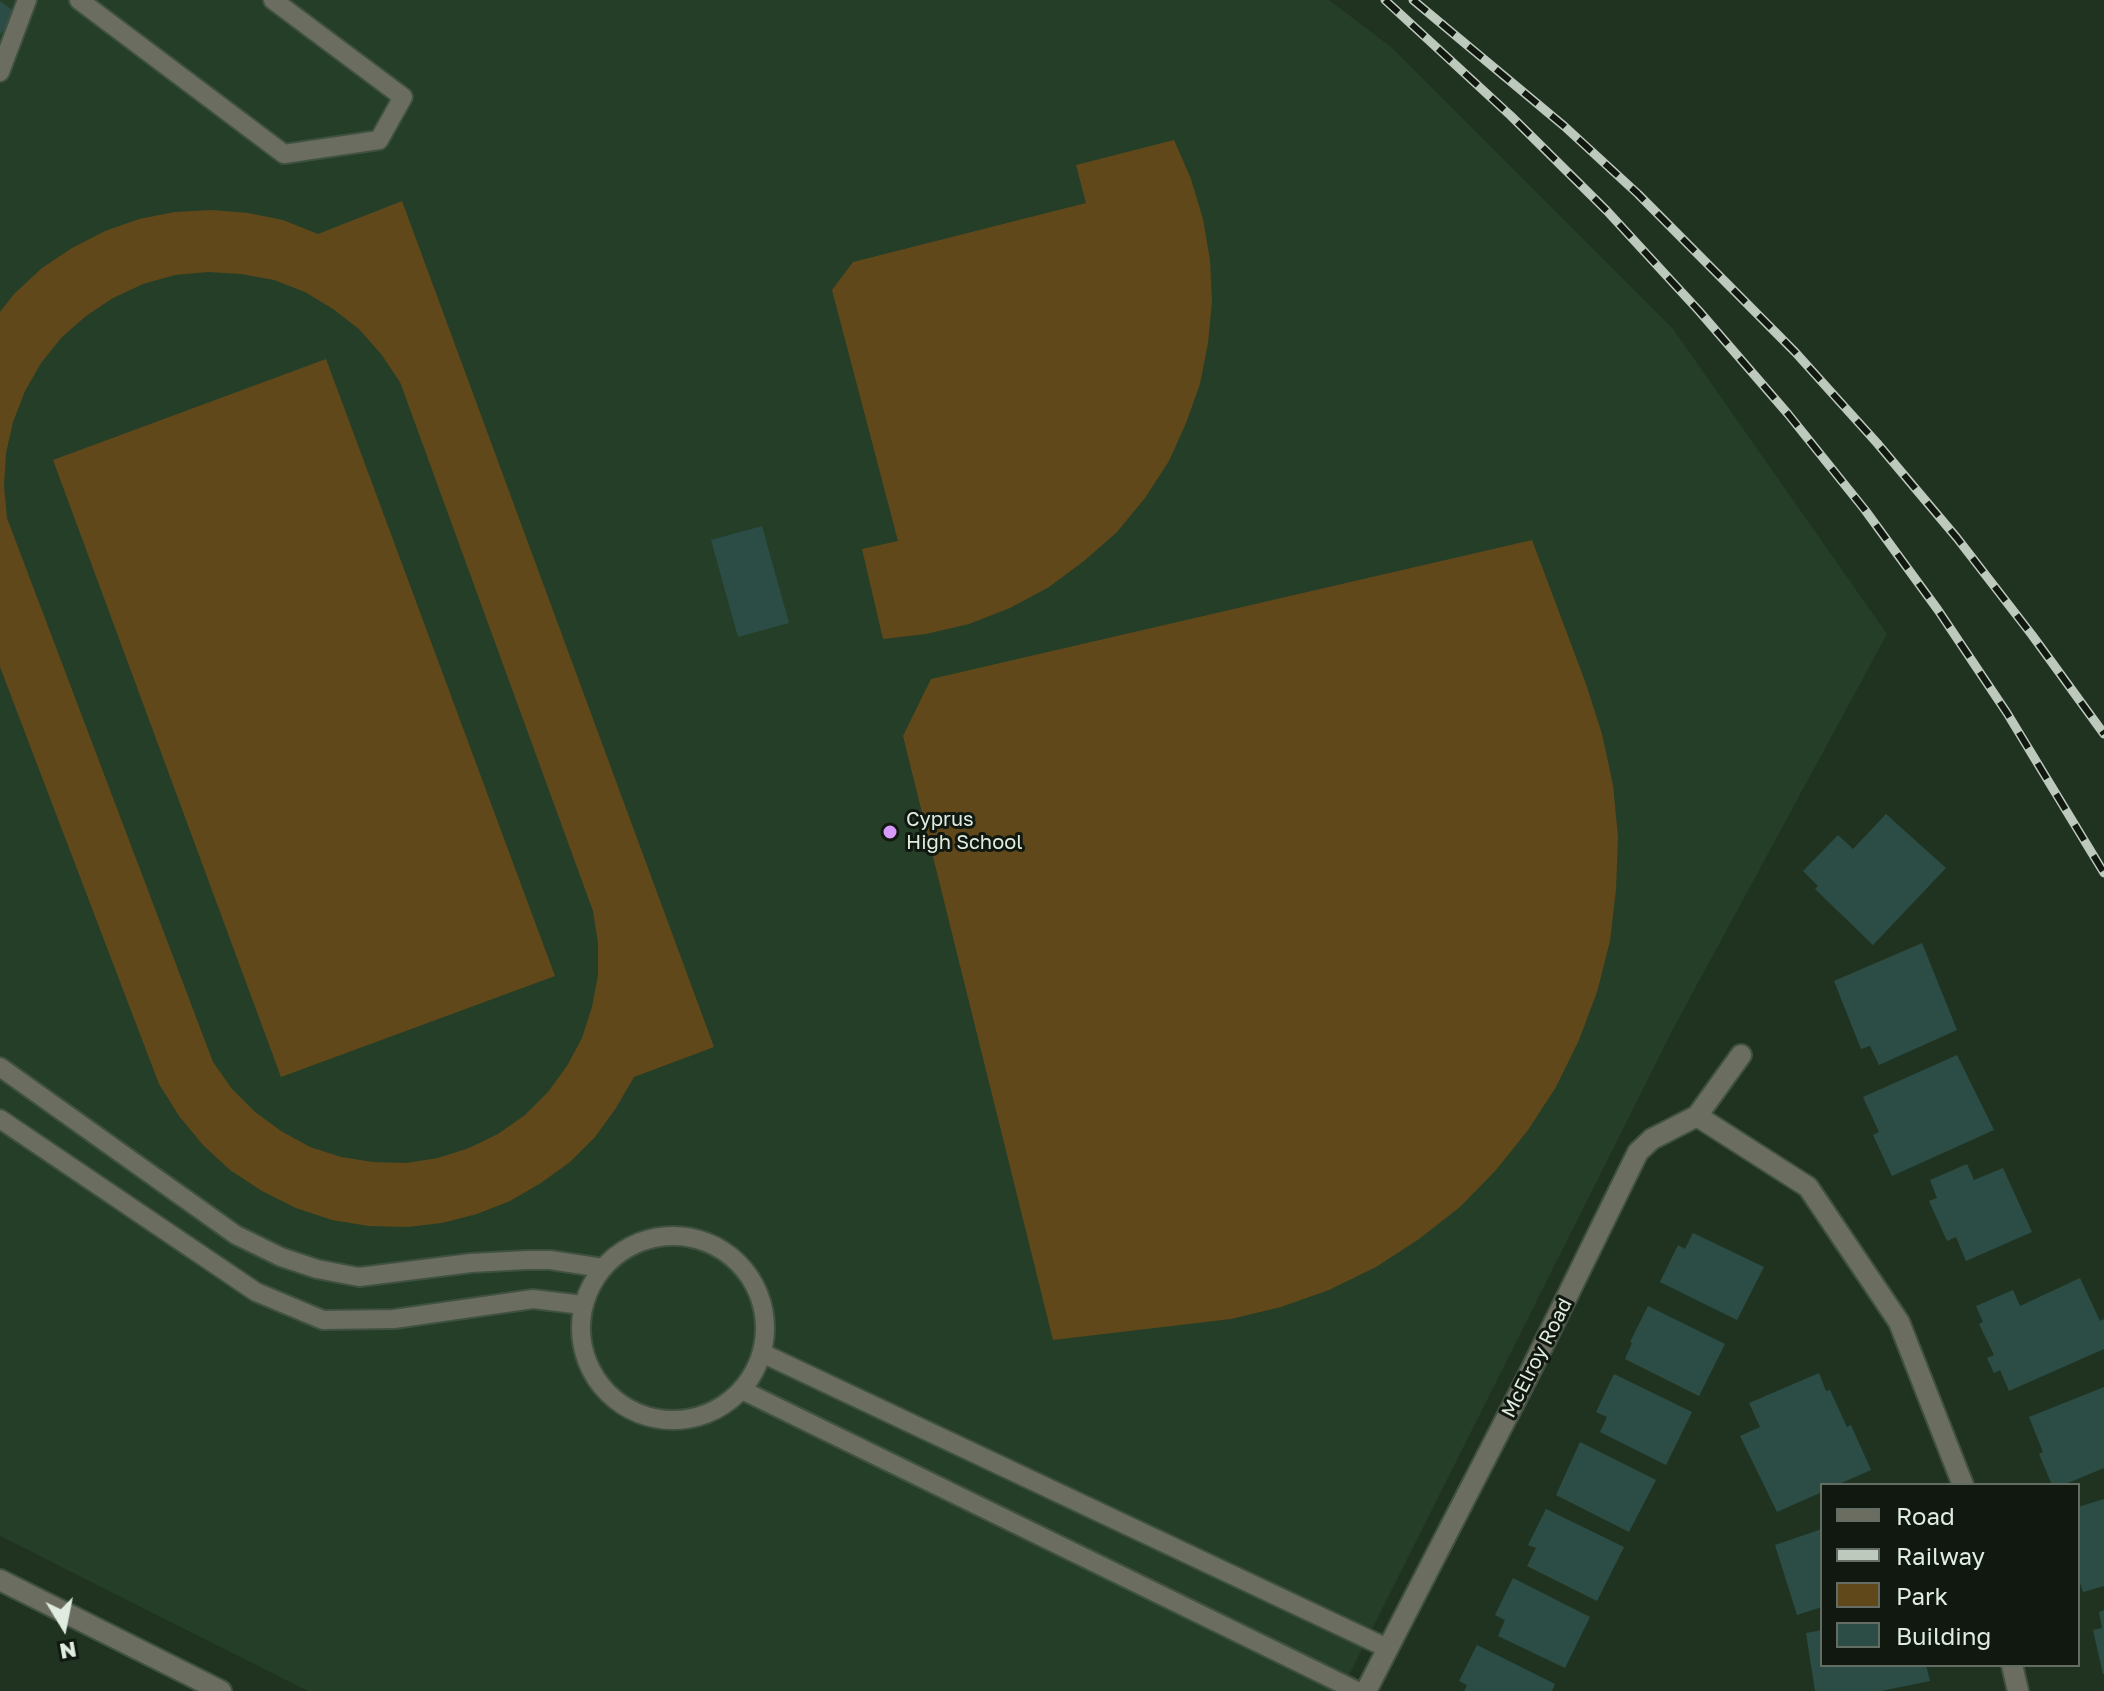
<!DOCTYPE html>
<html>
<head>
<meta charset="utf-8">
<style>
  body { margin:0 }
  #map { position:relative; width:2104px; height:1691px; overflow:hidden; background:#203321; font-family:"Golos Text",sans-serif }
  canvas { display:block }
  .legend { position:absolute; left:1820px; top:1483px; width:260px; height:184px; box-sizing:border-box; background:#101810; border:2px solid #636d63; margin:0; padding:10px 14px; list-style:none; font-size:24px; color:#e0ece0 }
  .legend li { display:flex; align-items:center; gap:16px; height:40px }
  .legend b { width:40px; border:2px solid #636d63 }
  .north { position:absolute; left:24px; top:1587px; width:80px; height:80px; -webkit-text-stroke:6px #101810; paint-order:stroke; rotate:170deg; font-size:22px; font-weight:700; line-height:32px; text-align:center; color:#e0ece0 }
  .north::after { content:''; display:block; margin:auto; width:28px; height:36px; background:#e0ece0; clip-path:polygon(50% 0,100% 100%,50% 72%,0 100%) }
</style>
</head>
<body>
<div id="map">
<canvas width="2104" height="1691"></canvas>
<ul class="legend">
<li><b style="height:10px;background:#6b6d61"></b>Road</li>
<li><b style="height:10px;background:#bcc9bc"></b>Railway</li>
<li><b style="height:22px;background:#60481b"></b>Park</li>
<li><b style="height:22px;background:#2c4d46"></b>Building</li>
</ul>
<div class="north">N</div>
</div>
<script>
const ctx = document.querySelector('canvas').getContext('2d');
ctx.lineJoin = 'round';
function paint(path, color) {
  ctx.fillStyle = color;
  ctx.fill(path, 'evenodd');
}
function shape(rows) {
  const path = new Path2D();
  for (const r of rows) {
    if (r.length === 3) {
      path.moveTo(r[0] + r[2], r[1]);
      path.arc(r[0], r[1], r[2], 0, 2 * Math.PI);
      continue;
    }
    path.moveTo(r[0], r[1]);
    for (let i = 2; i < r.length; i += 2) path.lineTo(r[i], r[i + 1]);
  }
  return path;
}
function stroke(path, color, width, dash) {
  ctx.strokeStyle = color;
  ctx.lineWidth = width;
  ctx.lineCap = dash ? 'butt' : 'round';
  ctx.setLineDash(dash || []);
  ctx.stroke(path);
}
function drawText(font, color, halo, rows, align = 'center') {
  ctx.font = font + ' "Golos Text",sans-serif';
  ctx.lineWidth = 6;
  ctx.setLineDash([]);
  ctx.textBaseline = 'middle';
  ctx.strokeStyle = halo;
  ctx.fillStyle = color;
  for (const [text, x, y, turn = 0] of rows) {
    ctx.save();
    ctx.translate(x, y);
    ctx.rotate((+turn || 0) * Math.PI / 180);
    ctx.textAlign = isNaN(turn) ? turn : align;
    if (halo) ctx.strokeText(text, 0, 0);
    ctx.fillText(text, 0, 0);
    ctx.restore();
  }
}
const built = shape([
  [0,0,1329,0,1391,47,1673,329,1887,634,1673,1029,1341,1691,308,1691,0,1536]
]);
const green = shape([
  [1174,140,1191,179,1203,219,1210,260,1212,302,1208,343,1200,384,1186,423,1169,461,1145,498,1117,532,1084,561,1049,587,1010,608,969,624,926,634,883,639,862,549,898,541,832,290,853,262,1086,203,1076,165],
  [402,201,714,1047,634,1077,616,1108,595,1137,570,1162,541,1183,510,1201,477,1214,442,1223,407,1227,369,1226,332,1220,296,1208,262,1191,230,1170,203,1145,179,1116,159,1084,0,667,0,312,14,294,42,268,72,248,105,231,139,219,175,212,212,210,248,213,283,220,318,234],
  [208,272,241,274,274,280,305,292,333,309,359,329,381,354,400,382,593,911,598,943,598,975,592,1007,582,1038,567,1066,548,1092,525,1115,498,1134,469,1148,438,1158,406,1163,373,1162,341,1157,310,1147,281,1131,255,1112,232,1089,213,1062,7,518,4,486,6,453,13,422,25,391,41,363,62,337,86,316,113,298,143,284,175,275],
  [326,359,555,976,281,1077,53,460],
  [1532,540,1586,684,1602,734,1613,785,1618,837,1616,889,1610,941,1597,992,1579,1040,1556,1087,1528,1130,1496,1170,1460,1207,1419,1239,1376,1267,1329,1290,1281,1307,1231,1319,1053,1340,903,736,931,679]
]);
const building = shape([
  [0,1,16,13,0,35],
  [762,526,789,623,738,637,711,540],
  [1886,814,1946,868,1873,945,1815,889,1818,886,1803,871,1838,835,1853,849],
  [1922,943,1957,1030,1879,1065,1870,1046,1861,1049,1834,981],
  [1957,1055,1994,1130,1892,1176,1873,1135,1879,1132,1863,1097],
  [1967,1164,1974,1180,2003,1168,2032,1232,1966,1261,1956,1237,1947,1241,1929,1201,1937,1198,1930,1180],
  [1693,1233,1764,1267,1737,1320,1660,1282,1678,1245,1685,1249],
  [2080,1278,2100,1321,2104,1319,2104,1349,2009,1391,2000,1370,1994,1373,1987,1358,1994,1355,1979,1324,1983,1322,1976,1306,2013,1290,2020,1306],
  [1648,1306,1725,1344,1699,1396,1625,1359,1632,1343,1630,1342],
  [1819,1373,1826,1391,1830,1390,1847,1427,1851,1425,1871,1470,1837,1485,1822,1485,1822,1492,1777,1512,1740,1436,1760,1427,1749,1403],
  [1614,1374,1692,1412,1666,1465,1600,1432,1607,1417,1596,1412],
  [2104,1387,2104,1468,2063,1485,2052,1485,2039,1454,2043,1452,2029,1417],
  [1580,1442,1656,1480,1629,1532,1556,1495],
  [2104,1499,2104,1586,2083,1592,2078,1577,2078,1507],
  [1546,1509,1624,1547,1597,1601,1527,1566,1536,1548,1528,1545],
  [1822,1529,1822,1607,1797,1615,1775,1545],
  [1513,1578,1590,1617,1565,1668,1498,1636,1505,1620,1495,1615],
  [2104,1610,2104,1674,2103,1674,2093,1630,2102,1628,2099,1612],
  [1822,1630,1822,1665,1926,1665,1930,1681,1881,1691,1815,1691,1806,1633],
  [1477,1645,1555,1684,1552,1691,1464,1691,1467,1685,1459,1681]
]);
const service = shape([
  [79,0,284,154,379,140,403,97,273,0],
  [0,72,27,0],
  [0,1067,236,1235,281,1257,317,1269,359,1277,471,1263,527,1260,550,1260,603,1268],
  [0,1119,256,1292,323,1320,394,1319,533,1299,583,1305],
  [673,1328,92],
  [762,1353,1387,1648],
  [742,1390,1357,1691]
]);
const minor = shape([
  [1697,1116,1808,1187,1899,1322,1963,1485],
  [2012,1665,2018,1691],
  [1366,1691,1528,1376,1638,1152,1652,1139,1697,1116,1741,1055]
]);
const tertiary = shape([
  [0,1580,221,1691]
]);
const rail = shape([
  [1385,0,1511,116,1607,211,1699,311,1788,414,1865,510,1938,610,2007,713,2104,873],
  [1413,0,1564,126,1638,194,1795,352,1877,443,1957,538,2032,635,2104,734]
]);
const markers = [
  [890,832,8,"#d69bfa"]
];
const poiNames = [
  ["Cyprus",906,820],
  ["High School",906,843]
];
const streetNames = [
  ["McElroy Road",1537,1358,-63]
];
paint(built, '#253e27');
paint(green, '#60481b');
paint(building, '#2c4d46');
stroke(service, '#3f5140', 22);
stroke(minor, '#3f5140', 24);
stroke(tertiary, '#3f5140', 24);
stroke(service, '#6b6d61', 18);
stroke(minor, '#6b6d61', 20);
stroke(tertiary, '#6b6d61', 20);
stroke(rail, '#bcc9bc', 9);
stroke(rail, '#101810', 6, [18]);
for (const [x, y, r, color] of markers) {
  const dot = new Path2D();
  dot.arc(x, y, r, 0, 2 * Math.PI);
  ctx.fillStyle = color;
  ctx.fill(dot);
  stroke(dot, '#101810', 3);
}
drawText('20px', '#e0ece0', '#101810', poiNames, 'left');
drawText('20px', '#e0ece0', '#101810', streetNames);
</script>
</body>
</html>
